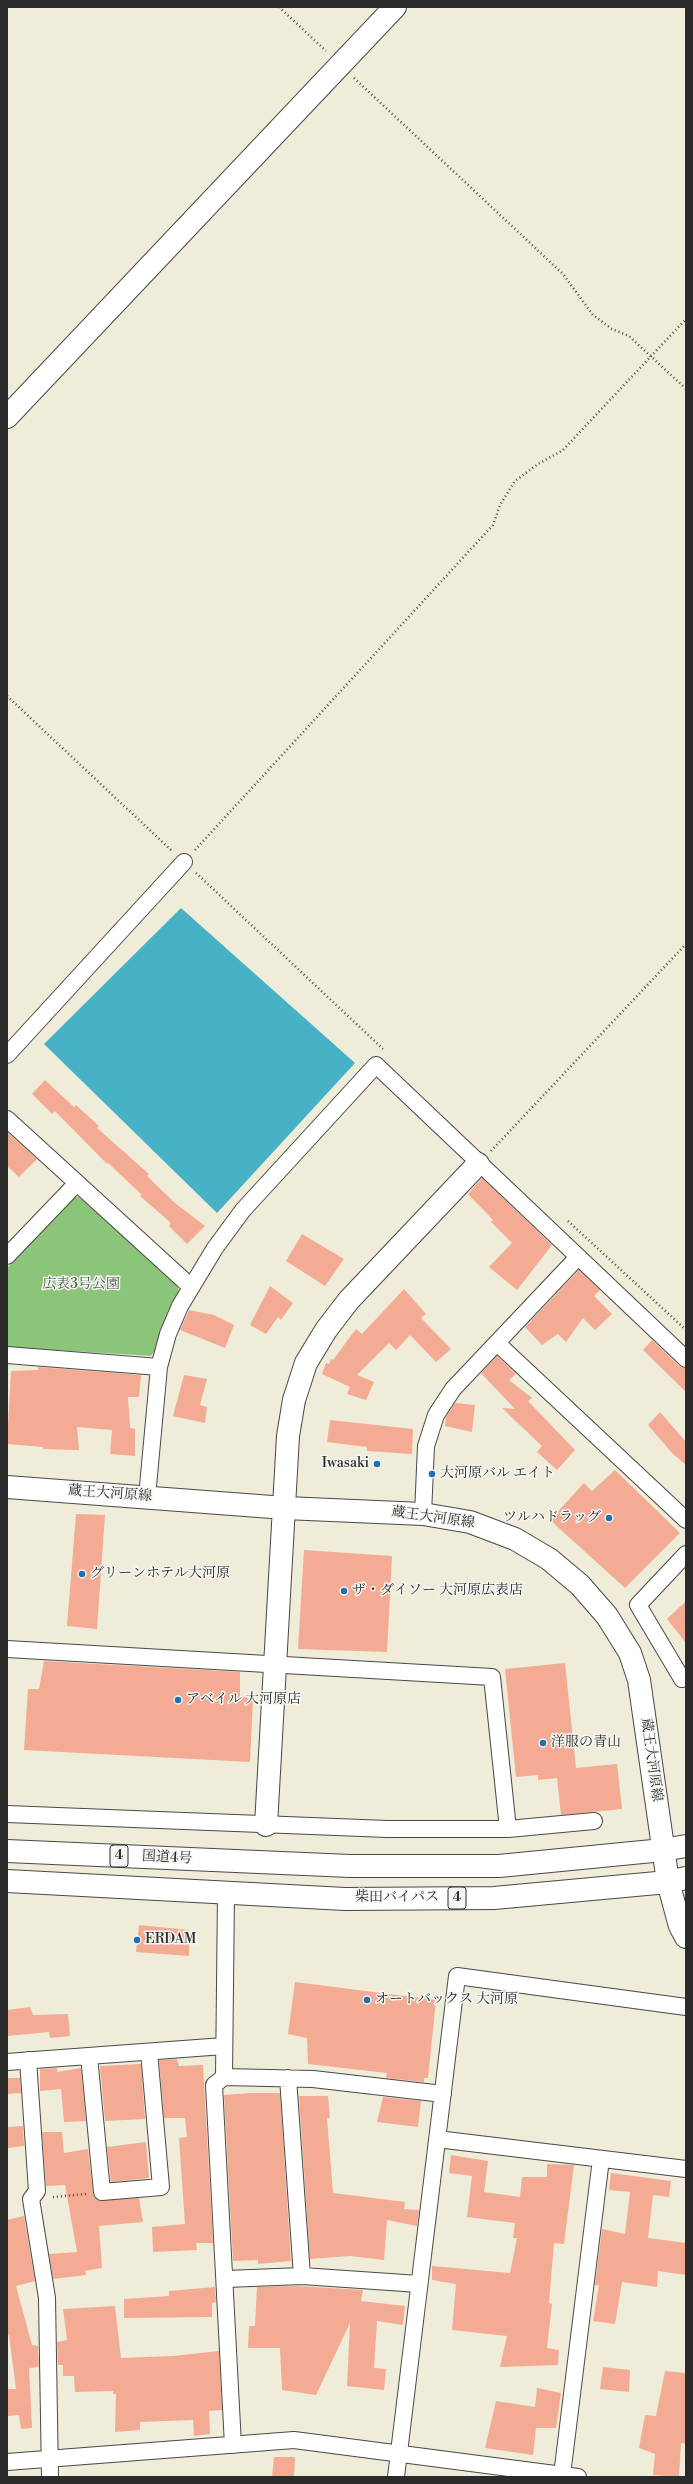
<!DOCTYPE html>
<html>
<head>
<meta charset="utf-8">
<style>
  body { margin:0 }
  #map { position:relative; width:693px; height:2484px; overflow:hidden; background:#f0ecda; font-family:"Libre Bodoni",serif }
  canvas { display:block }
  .frame { position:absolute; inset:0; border:8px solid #2b2b2b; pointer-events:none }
</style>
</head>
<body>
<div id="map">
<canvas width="693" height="2484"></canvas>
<div class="frame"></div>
</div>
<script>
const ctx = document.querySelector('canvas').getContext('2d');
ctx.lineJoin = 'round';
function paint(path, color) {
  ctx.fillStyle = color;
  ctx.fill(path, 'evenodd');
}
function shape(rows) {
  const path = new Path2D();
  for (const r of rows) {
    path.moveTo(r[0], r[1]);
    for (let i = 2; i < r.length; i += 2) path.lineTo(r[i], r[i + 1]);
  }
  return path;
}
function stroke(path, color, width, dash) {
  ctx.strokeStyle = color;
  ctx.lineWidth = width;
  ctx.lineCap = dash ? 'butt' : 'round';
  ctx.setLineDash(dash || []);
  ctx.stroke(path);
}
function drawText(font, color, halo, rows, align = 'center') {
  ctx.font = font + ' "Libre Bodoni","Noto Serif JP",serif';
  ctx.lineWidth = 3;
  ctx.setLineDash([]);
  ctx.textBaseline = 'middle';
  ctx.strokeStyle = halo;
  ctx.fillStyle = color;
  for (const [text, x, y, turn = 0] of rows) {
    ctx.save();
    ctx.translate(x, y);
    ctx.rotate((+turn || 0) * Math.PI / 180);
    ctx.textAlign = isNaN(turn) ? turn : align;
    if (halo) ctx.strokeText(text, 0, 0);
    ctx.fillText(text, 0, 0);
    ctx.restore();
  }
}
const green = shape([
  [70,1197,79,1197,176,1282,179,1291,157,1348,151,1356,7,1347,7,1268]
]);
const water = shape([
  [181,908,355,1063,217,1213,44,1044]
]);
const building = shape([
  [45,1080,74,1107,76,1105,99,1126,97,1128,149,1174,147,1176,175,1203,205,1226,187,1244,169,1226,171,1223,140,1196,142,1195,108,1163,107,1164,55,1111,52,1114,32,1094],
  [7,1132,37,1159,19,1177,7,1166],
  [482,1178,552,1245,517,1290,489,1267,512,1243,491,1222,493,1220,468,1194],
  [302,1234,344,1259,325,1286,286,1261],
  [579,1270,600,1290,594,1296,612,1314,595,1330,583,1318,566,1342,558,1334,542,1345,525,1327],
  [270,1286,293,1303,281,1320,278,1317,266,1334,250,1325],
  [404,1289,426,1314,421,1318,451,1349,436,1362,410,1335,396,1350,389,1343,357,1375,374,1382,366,1400,347,1394,350,1387,322,1374,326,1363,329,1364,331,1359,333,1360,356,1329,362,1334],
  [189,1310,214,1315,234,1325,225,1348,180,1330],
  [652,1340,679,1366,686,1368,686,1392,643,1350],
  [497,1356,516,1374,509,1380,532,1398,528,1401,575,1450,557,1470,537,1452,542,1446,502,1408,515,1409,481,1373],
  [38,1367,141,1375,139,1397,128,1397,130,1428,135,1429,135,1456,110,1454,112,1430,77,1427,79,1450,43,1449,43,1447,7,1444,11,1371,38,1370],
  [184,1375,207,1379,200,1405,207,1407,205,1423,173,1416],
  [455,1403,475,1405,472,1432,445,1426,446,1417],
  [660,1412,686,1442,686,1465,672,1453,648,1425],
  [330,1420,413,1429,412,1454,367,1451,367,1447,327,1442],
  [615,1470,680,1533,625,1588,550,1520,584,1483,592,1491],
  [76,1514,105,1515,97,1629,67,1626],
  [304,1550,392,1556,387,1652,298,1649],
  [686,1601,686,1643,667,1619],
  [44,1661,240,1672,240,1696,253,1699,250,1762,24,1750,28,1689,39,1689],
  [565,1663,576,1768,617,1764,622,1809,561,1815,557,1778,538,1780,538,1775,516,1777,505,1669],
  [139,1925,189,1930,189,1956,136,1952],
  [295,1982,436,2000,428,2078,424,2078,424,2082,386,2078,387,2073,308,2064,307,2038,288,2034],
  [30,2007,33,2015,68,2014,70,2036,50,2038,49,2032,7,2036,7,2010],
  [177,2059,179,2066,203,2065,213,2243,196,2243,197,2250,153,2252,152,2227,185,2224,179,2138,187,2137,185,2118,164,2118,159,2060],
  [141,2064,145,2119,105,2121,100,2066],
  [57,2068,57,2072,81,2068,86,2121,64,2122,61,2089,40,2091,40,2069],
  [7,2078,20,2078,21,2093,7,2094],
  [251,2093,280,2093,291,2261,258,2264,258,2260,233,2261,224,2095],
  [299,2096,328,2096,330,2118,327,2118,333,2193,405,2202,404,2209,419,2210,417,2226,387,2220,384,2260,350,2256,310,2259],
  [383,2097,421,2101,418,2127,377,2122],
  [23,2126,24,2146,7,2148,7,2127],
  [42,2132,62,2132,64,2153,88,2149,93,2193,98,2200,139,2198,143,2222,99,2226,102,2268,85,2271,86,2275,53,2279,49,2254,77,2252,65,2185,46,2186],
  [146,2142,149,2178,111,2182,107,2147],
  [451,2155,488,2161,484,2192,520,2197,522,2177,547,2177,547,2164,574,2165,564,2244,554,2243,549,2303,552,2304,547,2348,559,2350,558,2365,500,2367,507,2336,452,2330,456,2284,432,2280,432,2266,510,2273,517,2238,513,2238,515,2223,467,2217,472,2176,449,2173],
  [611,2173,671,2181,669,2197,653,2195,648,2238,686,2243,686,2275,658,2271,657,2287,622,2282,615,2324,593,2321,599,2285,595,2285,602,2229,625,2234,630,2192,609,2190],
  [24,2216,35,2281,16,2286,32,2345,38,2346,39,2367,29,2368,32,2428,21,2429,19,2415,8,2416,8,2389,16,2389,9,2335,7,2336,7,2220],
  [297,2286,363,2290,361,2301,405,2306,403,2325,377,2321,374,2368,386,2369,384,2390,347,2386,350,2323,316,2395,282,2390,280,2348,248,2348,249,2326,255,2326,257,2287],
  [215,2287,216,2302,212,2303,212,2317,124,2318,124,2299,169,2296,169,2291],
  [115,2306,121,2358,173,2356,219,2351,222,2410,209,2411,210,2434,194,2436,193,2420,140,2422,140,2430,115,2432,116,2394,113,2394,113,2391,75,2392,74,2376,63,2376,63,2365,58,2365,57,2342,67,2340,63,2309],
  [603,2367,630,2370,629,2392,600,2389],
  [665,2371,686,2373,686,2444,681,2443,679,2477,653,2475,655,2454,639,2448,645,2415,656,2416],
  [537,2388,561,2393,556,2428,536,2428,533,2455,485,2448,496,2401,535,2407],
  [274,2457,295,2457,294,2477,272,2477]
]);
const path = shape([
  [279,7,326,51],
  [354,78,563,274,593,315,612,329,629,336,686,389],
  [7,696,172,851],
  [195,850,493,525,500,505,515,481,538,464,563,450,686,319],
  [196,873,383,1049],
  [491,1151,686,944],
  [568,1221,686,1330],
  [53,2197,86,2194]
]);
const street = shape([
  [7,1055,184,862],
  [7,1119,190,1286],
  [7,1256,77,1183],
  [497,1343,686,1520],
  [7,1355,159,1367],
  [147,1497,159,1367,168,1334,180,1306,215,1248,243,1210,376,1065,686,1359],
  [423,1514,426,1446,436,1415,453,1389,578,1257],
  [686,1554,638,1605,682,1679,686,1678],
  [7,1649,492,1677,508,1829],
  [7,1814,387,1829,508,1829,594,1821],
  [89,2056,102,2192,161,2187,149,2052],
  [28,2060,37,2191,31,2199,47,2298,50,2477],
  [7,2062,224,2046],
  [224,2077,226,1894],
  [288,2078,302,2276],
  [437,2139,686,2169],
  [226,2279,302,2276,419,2284],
  [233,2445,214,2085,224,2077,313,2079,443,2094],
  [7,2462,294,2440,578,2477],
  [562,2475,601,2159],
  [396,2477,457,1976,686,2007]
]);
const secondary = shape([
  [7,417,395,7],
  [7,1487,285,1508,423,1514,470,1522,515,1539,549,1559,580,1585,607,1616,630,1653,639,1680,668,1882,680,1926,686,1937],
  [266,1825,288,1436,294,1400,306,1363,326,1330,349,1300,478,1164]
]);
const highway = shape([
  [7,1851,350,1866,499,1866,663,1850,686,1846],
  [7,1881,345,1899,494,1898,668,1882,686,1878]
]);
const markers = [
  [377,1464,4,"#1f6fb2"],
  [432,1474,4,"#1f6fb2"],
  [609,1518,4,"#1f6fb2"],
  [82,1574,4,"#1f6fb2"],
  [344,1591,4,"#1f6fb2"],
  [178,1700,4,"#1f6fb2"],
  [543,1743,4,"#1f6fb2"],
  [137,1940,4,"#1f6fb2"],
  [367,2000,4,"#1f6fb2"]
];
const shields = [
  [119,1856,18],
  [457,1898,18]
];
const shieldNames = [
  ["4",119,1856],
  ["4",457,1898]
];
const parkNames = [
  ["広表3号公園",81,1285]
];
const poiNames = [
  ["Iwasaki",369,1464,"right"],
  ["大河原バル エイト",440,1474],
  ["ツルハドラッグ",601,1518,"right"],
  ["グリーンホテル大河原",90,1574],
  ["ザ・ダイソー 大河原広表店",352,1591],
  ["アベイル 大河原店",186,1700],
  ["洋服の青山",551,1743],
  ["ERDAM",145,1940],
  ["オートバックス 大河原",375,2000]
];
const streetNames = [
  ["蔵王大河原線",110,1494,4],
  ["蔵王大河原線",433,1518,8],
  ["蔵王大河原線",651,1760,82],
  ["国道4号",167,1858,3],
  ["柴田バイパス",397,1898]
];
paint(green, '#8bc57a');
paint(water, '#47b1c6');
paint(building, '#f4ab94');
stroke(street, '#494845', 18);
stroke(secondary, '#494845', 24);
stroke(highway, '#494845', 24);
stroke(path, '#494845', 2.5, [1, 3]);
stroke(street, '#fff', 16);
stroke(secondary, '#fff', 22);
stroke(highway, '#fff', 22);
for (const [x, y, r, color] of markers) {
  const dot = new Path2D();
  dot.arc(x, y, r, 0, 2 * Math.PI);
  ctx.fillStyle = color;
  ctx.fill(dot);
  stroke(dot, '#f6f6f2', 1.5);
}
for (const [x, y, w] of shields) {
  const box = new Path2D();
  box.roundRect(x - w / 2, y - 11, w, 22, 3);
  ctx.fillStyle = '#f6f6f2';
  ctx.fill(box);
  stroke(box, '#2b2b2b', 1);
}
drawText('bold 13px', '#2b2b2b', null, shieldNames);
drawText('14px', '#485943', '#f6f6f2', parkNames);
drawText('14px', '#2b2b2b', '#f6f6f2', poiNames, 'left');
drawText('14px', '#2b2b2b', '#f6f6f2', streetNames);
</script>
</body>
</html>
